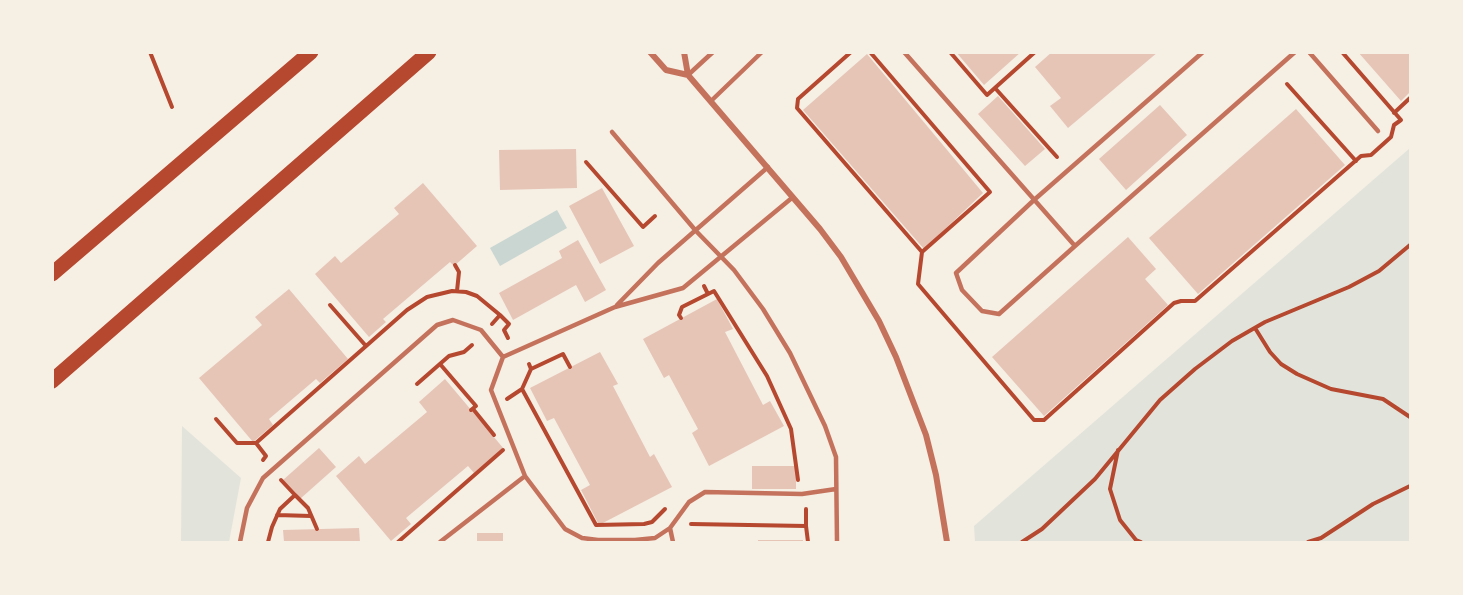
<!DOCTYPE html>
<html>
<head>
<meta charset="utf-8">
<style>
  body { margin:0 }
  #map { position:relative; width:1463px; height:595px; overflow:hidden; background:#f6efe4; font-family:Lato,sans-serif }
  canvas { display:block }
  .frame { position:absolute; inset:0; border:54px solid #f6efe4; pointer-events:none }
</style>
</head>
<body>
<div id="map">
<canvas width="1463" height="595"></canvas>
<div class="frame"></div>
</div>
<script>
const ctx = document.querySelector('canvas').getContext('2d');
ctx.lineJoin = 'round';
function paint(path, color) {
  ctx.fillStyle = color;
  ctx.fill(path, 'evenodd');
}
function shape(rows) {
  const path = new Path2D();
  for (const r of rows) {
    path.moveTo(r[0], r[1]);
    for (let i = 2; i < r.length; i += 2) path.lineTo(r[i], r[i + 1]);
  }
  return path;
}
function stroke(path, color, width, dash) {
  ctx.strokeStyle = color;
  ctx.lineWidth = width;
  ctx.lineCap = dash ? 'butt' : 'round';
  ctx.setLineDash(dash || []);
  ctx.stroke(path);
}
const green = shape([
  [1410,148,1410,542,975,542,974,526],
  [182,426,241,478,229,542,181,542]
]);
const water = shape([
  [557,210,567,228,500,266,490,248]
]);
const building = shape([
  [956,52,1021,52,984,85],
  [1052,52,1158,52,1068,128,1050,106,1061,98,1035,67],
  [1358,52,1410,52,1410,92,1401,101],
  [867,54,983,193,924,249,803,110],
  [998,96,1045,149,1025,166,978,114],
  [1160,105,1187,135,1126,190,1099,159],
  [1296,109,1345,165,1198,294,1149,238],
  [576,149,577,188,500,190,499,150],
  [423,183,477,246,454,266,450,262,383,319,386,322,369,337,315,274,335,256,341,263,399,214,394,208],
  [602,188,634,246,600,264,569,206],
  [1128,237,1156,269,1145,279,1168,305,1044,416,992,357],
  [578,240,606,290,585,302,576,285,513,320,499,293,562,258,559,251],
  [289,289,348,359,320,383,316,379,269,419,273,425,253,442,199,378,262,325,255,317],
  [717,299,733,329,725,332,763,405,770,401,784,426,709,466,692,433,698,429,669,375,664,378,643,339],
  [600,352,618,384,613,386,650,457,654,454,672,487,599,525,581,490,590,485,554,418,547,421,530,388],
  [445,379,504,449,474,473,468,466,406,518,411,524,391,541,336,476,359,456,365,464,427,412,419,402],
  [319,448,336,467,300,499,283,480],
  [752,466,796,466,796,489,752,489],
  [359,528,360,542,284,542,283,530],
  [477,533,503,533,503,542,477,542],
  [758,540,803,540,803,542,758,542]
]);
const path = shape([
  [150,52,172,107],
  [851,52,798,99,797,108,922,252,990,192,870,52],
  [950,52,987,95,1035,52],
  [1287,84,1356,161],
  [995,88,1057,157],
  [1394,113,1410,98],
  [586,162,643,227,655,216],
  [922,252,918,284,1034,420,1044,420,1174,303,1181,301,1195,301,1361,156,1371,155,1391,137,1394,125,1401,120,1342,52],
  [455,265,459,272,457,291],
  [704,286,708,294,714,291,767,376,791,429,798,480],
  [330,305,366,346],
  [681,318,679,315,682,307,708,294],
  [492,324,500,315,509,324,504,330,508,338],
  [1255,328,1270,352,1281,364,1297,374,1331,389,1383,399,1410,417],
  [440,364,476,406,471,410],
  [529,364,531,369,563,354,570,367],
  [531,369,522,389,596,525,644,524,652,522,665,509],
  [417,384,449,356,464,352,472,345],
  [507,399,522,389],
  [473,409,494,435],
  [216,419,237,443,256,443],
  [1118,450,1110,489,1120,520,1136,540,1141,542],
  [263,460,266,456,256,443,407,310,427,297,452,291,466,292,477,296,500,315],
  [295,495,308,508,317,529],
  [277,515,311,516],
  [691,524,806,526,806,509],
  [806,526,808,542],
  [268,542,272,527,280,509,295,495,281,480],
  [398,542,503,450],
  [1022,542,1042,529,1095,479,1160,400,1195,369,1232,341,1265,322,1349,287,1379,271,1410,245],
  [1308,542,1321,538,1373,504,1410,486]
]);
const service = shape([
  [904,52,1075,246],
  [1203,52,1034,200,956,273,962,290,982,311,999,314,1075,246,1295,52],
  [1309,52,1378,131],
  [688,75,713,52],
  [711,101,762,52],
  [612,132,696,231,734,270,763,309,790,353,825,426,836,457,837,542],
  [793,197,683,288,615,307,503,357,491,390,525,476,565,529,582,538,598,540,635,540,655,538,670,528,689,502,705,492,802,494,836,489],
  [617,305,658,263,768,167],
  [670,528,673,542],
  [240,542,247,508,263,478,437,325,453,320,481,330,503,357],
  [440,542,525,476]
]);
const minor = shape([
  [650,52,666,70,688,75],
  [684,52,688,75,820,229,841,257,879,321,896,357,926,435,936,475,947,542]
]);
const primary = shape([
  [52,274,311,52],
  [52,381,429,52]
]);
paint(green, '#e2e4dc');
paint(water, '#c9d6d2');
paint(building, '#e6c5b7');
stroke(path, '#b5482f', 4);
stroke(service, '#c5725c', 4.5);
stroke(minor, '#c5725c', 6);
stroke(primary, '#b5482f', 15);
</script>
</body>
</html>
